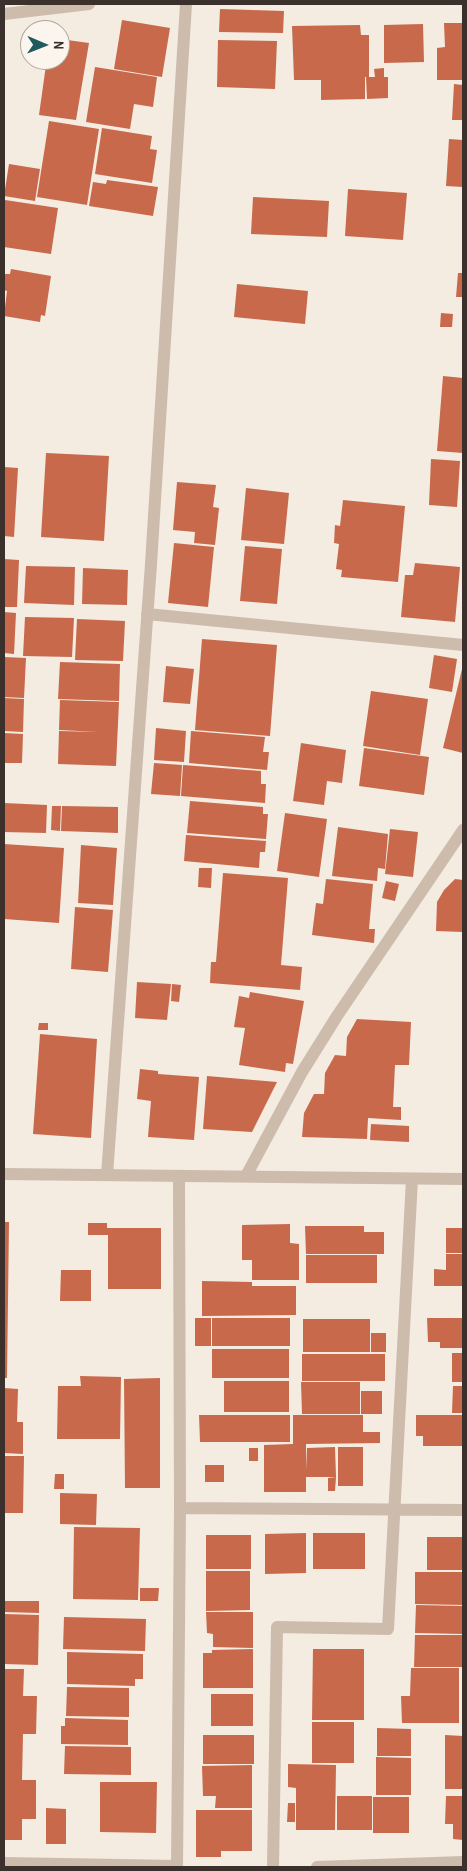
<!DOCTYPE html>
<html>
<head>
<meta charset="utf-8">
<style>
  body { margin:0 }
  #map { position:relative; width:467px; height:1871px; overflow:hidden; background:#f4ebe1; font-family:"Archivo Narrow",sans-serif }
  canvas { display:block }
  .frame { position:absolute; inset:0; border:5px solid #3b302b; pointer-events:none }
  .north { position:absolute; left:20px; top:20px; width:50px; height:50px; box-sizing:border-box; background:#fbf5ee; border:1px solid #aea6a0; border-radius:50%; rotate:91deg; font-size:14px; font-weight:700; line-height:20px; text-align:center; color:#3b302b }
  .north::after { content:''; display:block; margin:auto; width:18px; height:22px; background:#1f5a5e; clip-path:polygon(50% 0,100% 100%,50% 72%,0 100%) }
</style>
</head>
<body>
<div id="map">
<canvas width="467" height="1871"></canvas>
<div class="frame"></div>
<div class="north">N</div>
</div>
<script>
const ctx = document.querySelector('canvas').getContext('2d');
ctx.lineJoin = 'round';
function paint(path, color) {
  ctx.fillStyle = color;
  ctx.fill(path, 'evenodd');
}
function shape(rows) {
  const path = new Path2D();
  for (const r of rows) {
    path.moveTo(r[0], r[1]);
    for (let i = 2; i < r.length; i += 2) path.lineTo(r[i], r[i + 1]);
  }
  return path;
}
function stroke(path, color, width, dash) {
  ctx.strokeStyle = color;
  ctx.lineWidth = width;
  ctx.lineCap = dash ? 'butt' : 'round';
  ctx.setLineDash(dash || []);
  ctx.stroke(path);
}
const building = shape([
  [220,9,284,11,283,33,219,32],
  [122,20,170,28,162,77,114,69],
  [444,23,463,23,463,80,437,80,437,48,445,47],
  [423,24,424,62,384,63,384,25],
  [360,25,361,35,369,35,369,77,375,77,374,69,384,68,384,77,388,77,388,98,367,99,366,77,365,77,365,99,321,100,321,80,294,80,292,26],
  [60,39,89,43,76,120,39,115,46,65,54,66,55,60,60,60],
  [218,40,277,41,275,89,217,87],
  [95,67,157,77,153,107,134,104,130,129,86,122],
  [454,84,463,85,463,120,452,120],
  [49,121,99,129,87,205,37,197],
  [102,128,152,136,150,149,157,150,152,183,95,174],
  [449,139,463,140,463,187,446,186],
  [9,164,40,169,35,201,4,196],
  [107,180,158,187,153,216,89,206,93,182,106,184],
  [348,189,407,193,403,240,345,236],
  [253,197,329,201,327,237,251,234],
  [5,200,58,208,51,254,4,247],
  [11,269,51,276,45,316,41,315,40,322,4,316,7,291,4,290,4,274,10,274],
  [458,273,463,273,463,297,456,297],
  [237,284,308,291,305,324,234,317],
  [441,313,453,314,452,327,440,327],
  [443,376,463,378,463,453,437,451],
  [46,453,109,456,104,541,41,537],
  [431,459,460,461,457,507,429,505],
  [4,467,18,468,14,537,4,536],
  [177,482,216,485,213,507,219,508,215,545,194,543,195,532,173,530],
  [246,488,289,493,284,544,241,540],
  [343,500,405,506,398,582,341,577,342,570,336,569,339,544,334,543,335,525,340,526],
  [174,543,214,547,208,607,168,603],
  [245,546,282,549,277,604,240,601],
  [4,559,19,560,17,607,4,607],
  [415,563,460,567,455,622,401,617,405,575,413,575],
  [26,566,75,567,74,605,24,603],
  [83,568,128,570,127,605,82,604],
  [4,612,16,613,14,654,4,653],
  [25,617,74,618,72,657,23,656],
  [77,619,125,621,123,661,75,660],
  [202,639,277,645,270,736,195,730],
  [434,655,457,659,452,692,429,688],
  [4,657,26,658,24,698,4,697],
  [60,662,120,664,119,701,58,699],
  [463,665,463,753,443,748],
  [166,666,194,669,190,704,163,702],
  [371,691,428,699,420,755,363,746],
  [4,698,24,699,23,732,4,731],
  [60,700,119,702,116,766,58,764,59,731,99,732,59,730],
  [156,728,186,731,184,762,154,760],
  [191,731,265,737,263,752,269,752,267,770,189,763],
  [4,733,23,734,22,763,4,763],
  [301,743,346,750,342,783,327,781,324,805,293,801],
  [364,748,429,757,424,795,359,786],
  [154,763,182,765,180,796,151,794],
  [183,765,261,771,261,784,266,784,265,803,181,796],
  [190,801,263,807,263,814,268,814,266,839,187,833],
  [4,803,47,805,46,833,4,832],
  [52,806,61,806,60,831,51,830],
  [62,806,118,807,118,833,61,831],
  [285,813,327,819,319,877,277,871],
  [338,827,388,834,385,869,378,868,377,881,332,876],
  [390,829,418,832,413,877,385,874],
  [186,835,266,841,265,852,260,852,259,868,184,861],
  [4,844,64,848,59,923,4,919],
  [81,845,117,848,113,905,78,903],
  [199,868,212,868,211,888,198,887],
  [223,873,288,878,281,965,302,967,300,990,210,983,211,962,216,962],
  [326,879,373,884,369,929,375,929,374,943,312,935,316,903,323,904],
  [455,879,463,880,463,932,436,931,437,902,444,890],
  [386,881,399,884,395,901,382,898],
  [75,907,113,910,108,972,71,969],
  [137,982,171,984,167,1020,135,1018],
  [172,984,181,985,179,1002,171,1001],
  [250,992,304,1001,293,1064,286,1063,285,1072,239,1065,245,1028,234,1027,239,996,249,998],
  [357,1019,411,1022,409,1065,395,1065,393,1107,401,1107,401,1120,368,1118,367,1139,302,1137,304,1113,314,1094,324,1094,325,1073,335,1055,346,1056,347,1037],
  [39,1023,48,1023,48,1030,38,1030],
  [40,1034,97,1039,91,1138,33,1134],
  [140,1069,158,1071,158,1074,199,1077,194,1140,148,1137,151,1101,137,1099],
  [207,1076,277,1082,252,1132,203,1129],
  [371,1124,409,1126,409,1142,370,1140],
  [4,1222,9,1222,7,1378,4,1378],
  [88,1223,107,1223,107,1228,161,1228,161,1289,108,1289,108,1235,88,1235],
  [290,1224,290,1243,299,1244,299,1280,252,1280,252,1260,242,1260,242,1225],
  [305,1226,364,1226,364,1232,384,1232,384,1254,306,1254],
  [446,1228,463,1228,463,1253,446,1253],
  [446,1254,463,1254,463,1286,434,1286,434,1269,446,1270],
  [306,1255,377,1255,377,1283,306,1283],
  [61,1270,91,1270,91,1301,60,1301],
  [202,1281,252,1282,252,1286,296,1286,296,1315,202,1316],
  [195,1318,211,1318,211,1346,195,1346],
  [212,1318,290,1318,290,1346,212,1346],
  [427,1318,463,1318,463,1348,440,1348,440,1342,428,1342],
  [303,1319,370,1319,370,1352,303,1352],
  [371,1333,386,1333,386,1352,371,1352],
  [212,1349,289,1349,289,1378,212,1378],
  [452,1353,463,1353,463,1382,452,1382],
  [302,1354,385,1354,385,1381,302,1381],
  [80,1376,121,1377,120,1439,57,1439,58,1386,81,1386],
  [160,1378,160,1488,125,1488,124,1379],
  [224,1381,289,1381,289,1412,224,1412],
  [301,1382,360,1382,360,1414,302,1414],
  [453,1386,463,1386,463,1413,452,1413],
  [4,1388,18,1389,17,1422,23,1422,23,1454,4,1453],
  [361,1391,382,1391,382,1414,361,1414],
  [199,1415,290,1415,290,1442,200,1442],
  [293,1415,363,1415,363,1432,380,1432,380,1443,306,1444,306,1470,307,1448,335,1447,336,1477,306,1477,306,1492,264,1492,264,1445,293,1444],
  [416,1415,463,1415,463,1446,423,1446,423,1436,416,1436],
  [338,1447,363,1447,363,1486,338,1486],
  [249,1448,258,1448,258,1461,249,1461],
  [4,1456,24,1456,23,1513,4,1513],
  [205,1465,224,1465,224,1482,205,1482],
  [55,1474,64,1474,64,1489,54,1489],
  [336,1477,335,1491,328,1491,328,1478],
  [60,1493,97,1494,96,1525,60,1524],
  [74,1527,140,1528,138,1600,73,1599],
  [306,1533,306,1573,265,1574,265,1534],
  [313,1533,365,1533,365,1569,313,1569],
  [206,1535,251,1535,251,1569,206,1569],
  [427,1537,463,1537,463,1570,427,1570],
  [206,1571,250,1571,250,1610,206,1611],
  [415,1572,463,1572,463,1605,415,1604],
  [140,1588,159,1588,158,1601,140,1601],
  [4,1601,39,1601,39,1613,4,1612],
  [416,1605,463,1606,463,1634,415,1633],
  [206,1612,253,1612,253,1648,213,1647,213,1634,207,1633],
  [4,1614,39,1615,38,1665,4,1664],
  [64,1617,146,1619,145,1651,63,1649],
  [415,1635,463,1635,463,1667,414,1667],
  [253,1649,253,1688,203,1688,203,1653,212,1653,212,1650],
  [313,1649,364,1649,364,1720,312,1720],
  [67,1652,143,1654,143,1679,135,1679,135,1686,67,1684],
  [411,1668,459,1668,459,1723,402,1723,401,1696,410,1696],
  [4,1669,24,1669,23,1696,37,1696,36,1734,23,1734,22,1780,36,1780,36,1819,22,1819,22,1840,4,1840],
  [67,1687,129,1688,129,1717,66,1716],
  [211,1694,253,1694,253,1726,211,1726],
  [65,1718,128,1720,128,1745,61,1744,61,1726,65,1726],
  [312,1722,354,1722,354,1763,312,1763],
  [377,1728,411,1729,411,1756,377,1756],
  [203,1735,254,1735,254,1764,203,1764],
  [445,1735,463,1736,463,1789,445,1789],
  [65,1746,131,1747,131,1775,64,1774],
  [376,1757,411,1758,411,1795,376,1795],
  [288,1764,336,1765,335,1830,296,1830,296,1788,288,1787],
  [252,1765,252,1808,215,1808,216,1796,203,1796,202,1766],
  [100,1782,157,1782,156,1833,100,1832],
  [337,1796,372,1796,372,1830,337,1830],
  [446,1796,463,1796,463,1840,453,1839,453,1824,445,1824],
  [373,1797,409,1797,409,1833,373,1833],
  [288,1803,295,1803,295,1822,287,1822],
  [46,1808,66,1809,66,1844,46,1844],
  [196,1810,252,1810,252,1851,221,1851,221,1857,196,1857]
]);
const minor = shape([
  [4,14,89,4],
  [147,614,463,645],
  [107,1175,151,564,186,4],
  [246,1176,302,1072,337,1016,463,830],
  [180,1508,463,1510],
  [4,1863,177,1866],
  [177,1867,180,1508,179,1176],
  [273,1867,277,1627,388,1629,412,1179],
  [317,1867,463,1862]
]);
const tertiary = shape([
  [4,1174,463,1179]
]);
paint(building, '#c8694b');
stroke(minor, '#cdbbac', 12);
stroke(tertiary, '#cdbbac', 12);
</script>
</body>
</html>
